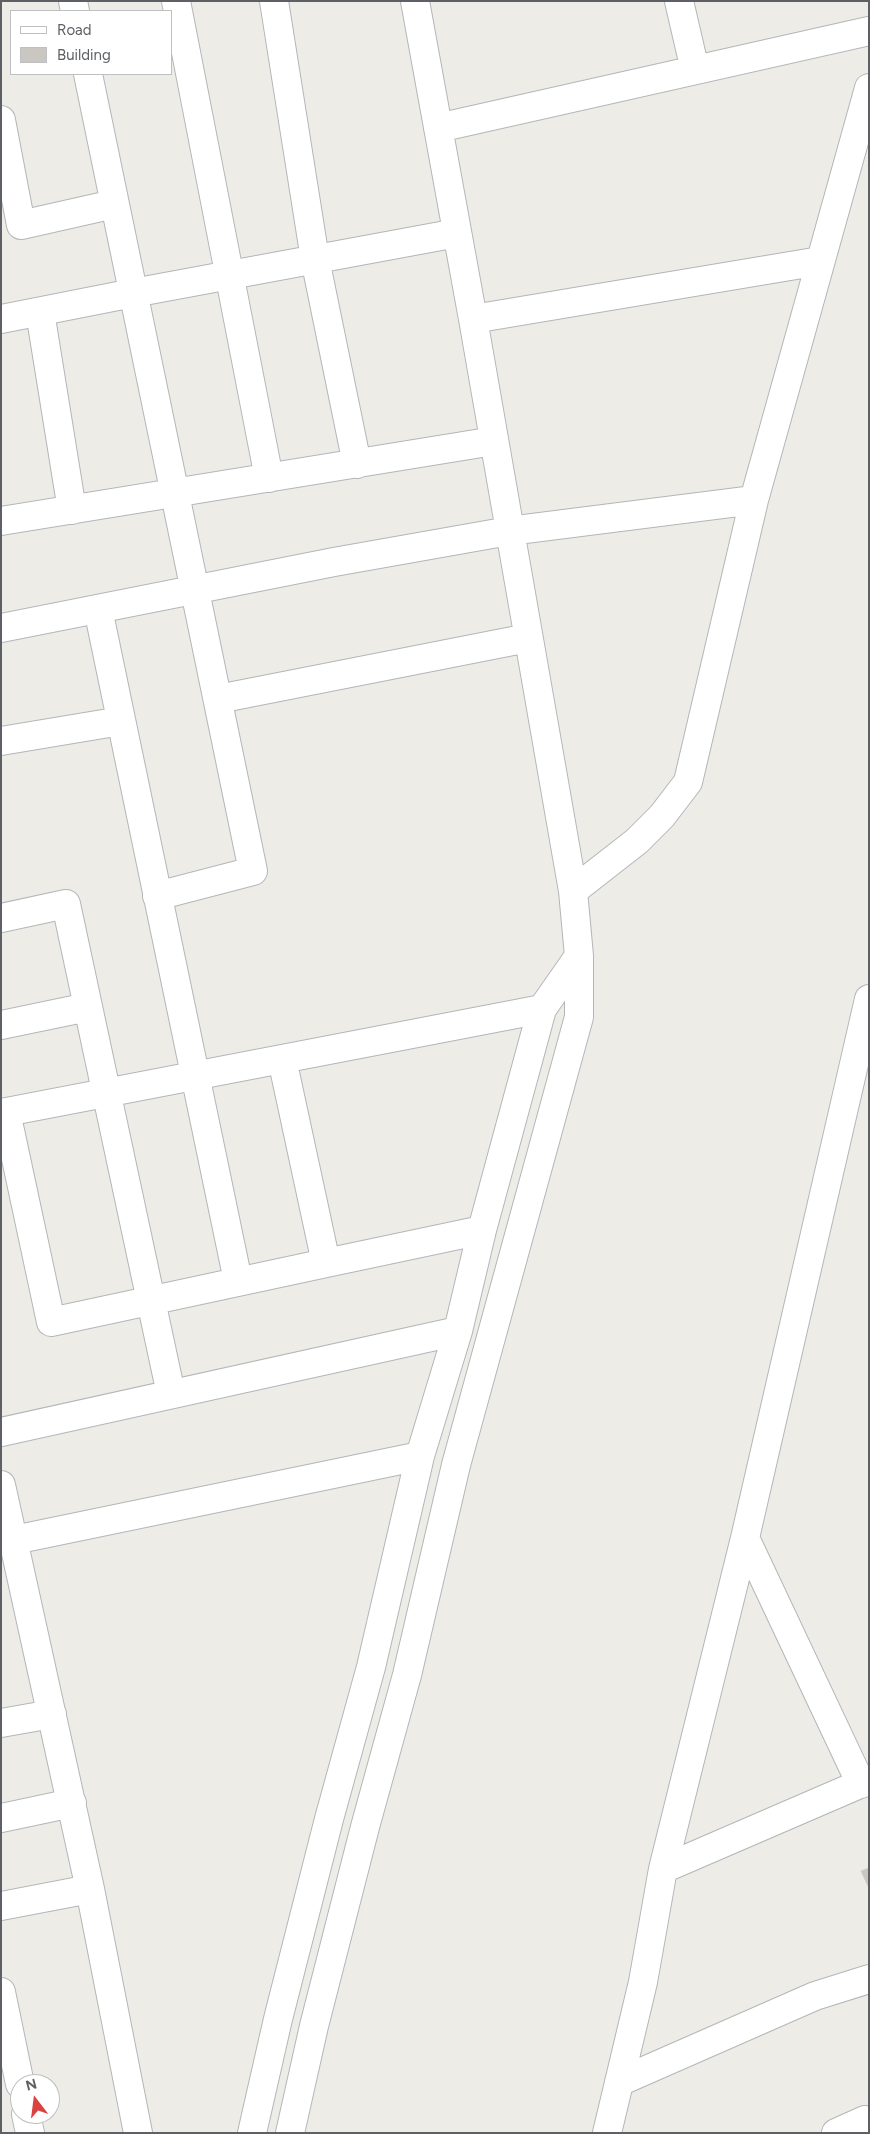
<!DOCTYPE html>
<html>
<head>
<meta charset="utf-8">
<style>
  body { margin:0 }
  #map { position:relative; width:870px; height:2134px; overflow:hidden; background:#eeece6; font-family:Figtree,sans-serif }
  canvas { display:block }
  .frame { position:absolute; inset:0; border:2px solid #5d6165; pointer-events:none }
  .legend { position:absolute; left:10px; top:10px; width:162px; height:65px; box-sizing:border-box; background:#fff; border:1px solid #bec0c1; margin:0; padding:6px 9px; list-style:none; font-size:15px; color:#5d6165 }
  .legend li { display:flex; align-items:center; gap:10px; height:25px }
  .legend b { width:25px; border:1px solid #bec0c1 }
  .north { position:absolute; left:10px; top:2074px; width:50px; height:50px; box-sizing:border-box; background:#fff; border:1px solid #bec0c1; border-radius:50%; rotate:345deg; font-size:14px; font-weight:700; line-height:20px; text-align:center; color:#5d6165 }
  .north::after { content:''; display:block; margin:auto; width:18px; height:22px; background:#d94341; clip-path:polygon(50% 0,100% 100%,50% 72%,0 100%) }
</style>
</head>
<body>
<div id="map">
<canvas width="870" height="2134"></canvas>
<div class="frame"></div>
<ul class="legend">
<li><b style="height:6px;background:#fff"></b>Road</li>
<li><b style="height:14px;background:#cac7c2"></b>Building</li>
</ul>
<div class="north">N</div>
</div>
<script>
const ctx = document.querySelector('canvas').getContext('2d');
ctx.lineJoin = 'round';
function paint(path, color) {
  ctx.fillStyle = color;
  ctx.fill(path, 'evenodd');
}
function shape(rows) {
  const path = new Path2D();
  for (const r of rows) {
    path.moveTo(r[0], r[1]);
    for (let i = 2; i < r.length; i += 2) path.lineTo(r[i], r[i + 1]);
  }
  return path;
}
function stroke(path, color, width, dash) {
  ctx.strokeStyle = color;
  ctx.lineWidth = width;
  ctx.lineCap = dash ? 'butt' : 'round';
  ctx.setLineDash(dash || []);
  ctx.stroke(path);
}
const building = shape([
  [869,1868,869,1888,861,1871,869,1868]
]);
const minor = shape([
  [73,1,75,11],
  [176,1,269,478],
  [274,1,315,259,357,464],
  [679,1,695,70],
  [88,74,253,871,157,896],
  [1,120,21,225,114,204],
  [438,128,869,31],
  [40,312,72,510],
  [1,319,133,293,457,233],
  [473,319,820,261],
  [1,521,494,441],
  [98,609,238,1281],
  [1,628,334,562,509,531,754,500],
  [218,699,528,638],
  [1,741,121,721],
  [573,891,637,841,662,816,688,782,754,500,869,88],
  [1,918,66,904,171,1394],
  [1,1025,88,1007],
  [6,1112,51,1322,326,1263,282,1059],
  [1,1113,542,1009],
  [326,1263,482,1230],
  [1,1432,458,1331],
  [1,1485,90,1889,138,2133],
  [745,1538,861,1784],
  [14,1540,420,1456],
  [1,1723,52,1714],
  [1,1818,72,1803],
  [663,1869,869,1780],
  [1,1906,90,1889],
  [1,1992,20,2084],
  [619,2082,815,1996,869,1979],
  [26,2114,30,2133],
  [252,2133,278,2019,329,1819,371,1667,420,1456,458,1331,482,1230,542,1009,579,956],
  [290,2133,314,2026,365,1827,407,1675,456,1465,579,1017,579,956,573,891,473,319,415,1],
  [607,2133,643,1982,663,1869,745,1538,869,999],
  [836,2133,865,2120]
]);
paint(building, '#cac7c2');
stroke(building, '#d2cdc5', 1);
stroke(minor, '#b3b6b9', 30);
stroke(minor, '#fff', 28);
</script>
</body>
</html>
